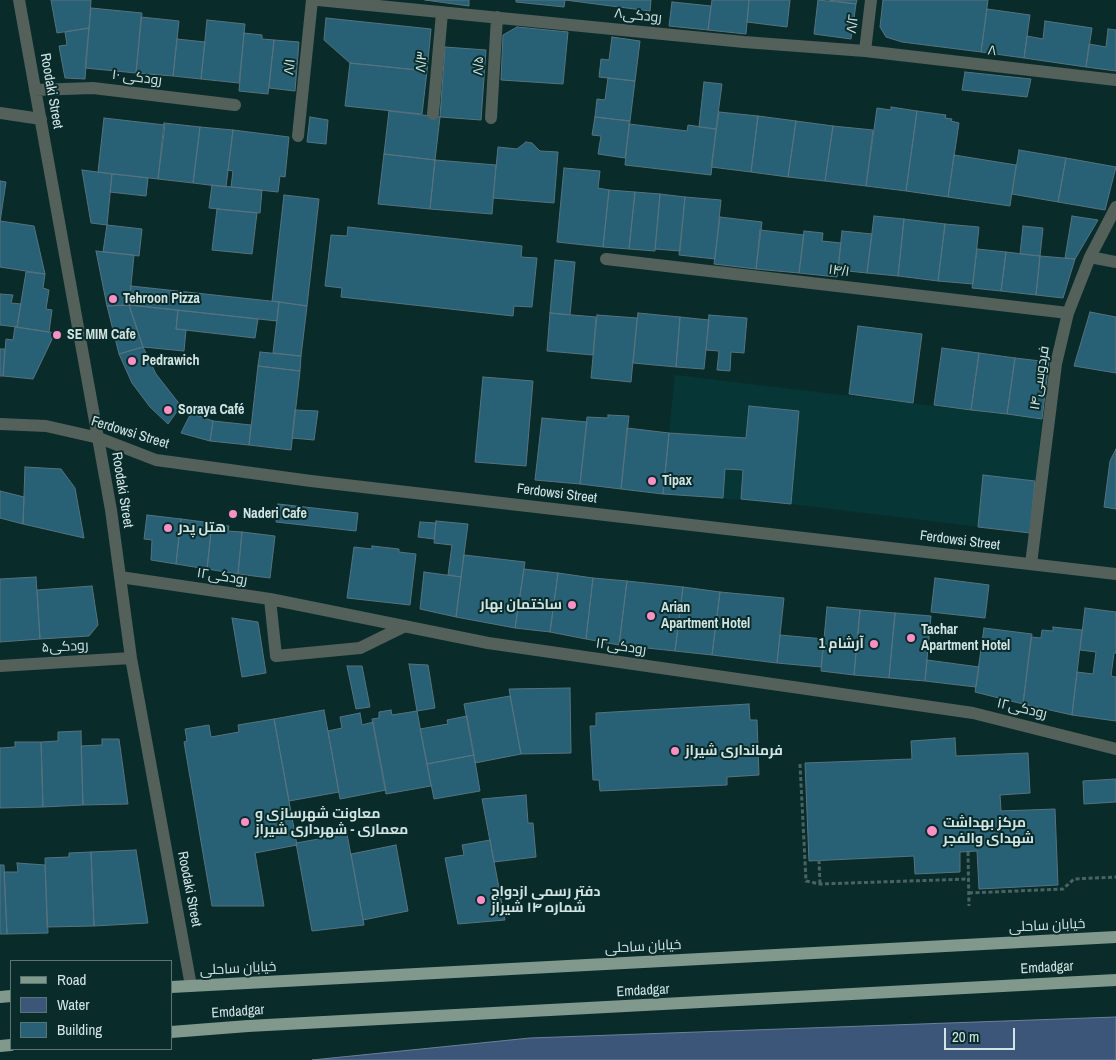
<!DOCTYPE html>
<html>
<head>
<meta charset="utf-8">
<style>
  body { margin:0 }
  #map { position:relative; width:1116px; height:1060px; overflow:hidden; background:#092c2b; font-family:"Archivo Narrow",sans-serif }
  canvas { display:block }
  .legend { position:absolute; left:10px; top:960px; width:162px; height:90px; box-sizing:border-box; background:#092c2b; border:1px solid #597675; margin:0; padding:6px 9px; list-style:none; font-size:15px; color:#d2e5e4 }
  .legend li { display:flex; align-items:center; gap:10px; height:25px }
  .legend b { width:25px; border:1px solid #597675 }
  .scale { position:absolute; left:944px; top:1028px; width:71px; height:22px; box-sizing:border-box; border:2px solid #d2e5e4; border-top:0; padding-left:6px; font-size:15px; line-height:18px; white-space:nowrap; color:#d2e5e4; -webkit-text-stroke:4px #092c2b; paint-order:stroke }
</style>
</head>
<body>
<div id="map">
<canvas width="1116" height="1060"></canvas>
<ul class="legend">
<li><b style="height:6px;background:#81998c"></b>Road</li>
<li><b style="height:14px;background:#3c567a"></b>Water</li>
<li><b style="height:14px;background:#286075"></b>Building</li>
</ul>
<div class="scale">20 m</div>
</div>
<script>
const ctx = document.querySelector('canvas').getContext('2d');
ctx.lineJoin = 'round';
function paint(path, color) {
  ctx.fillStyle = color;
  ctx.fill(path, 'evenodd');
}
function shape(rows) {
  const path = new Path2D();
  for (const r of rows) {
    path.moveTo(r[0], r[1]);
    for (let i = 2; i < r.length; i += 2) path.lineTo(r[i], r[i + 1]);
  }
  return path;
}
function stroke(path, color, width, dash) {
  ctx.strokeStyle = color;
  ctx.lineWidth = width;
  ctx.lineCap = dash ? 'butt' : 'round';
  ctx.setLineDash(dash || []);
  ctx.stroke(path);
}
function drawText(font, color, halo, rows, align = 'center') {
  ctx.font = font + ' "Archivo Narrow",Cairo,sans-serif';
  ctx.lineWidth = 4;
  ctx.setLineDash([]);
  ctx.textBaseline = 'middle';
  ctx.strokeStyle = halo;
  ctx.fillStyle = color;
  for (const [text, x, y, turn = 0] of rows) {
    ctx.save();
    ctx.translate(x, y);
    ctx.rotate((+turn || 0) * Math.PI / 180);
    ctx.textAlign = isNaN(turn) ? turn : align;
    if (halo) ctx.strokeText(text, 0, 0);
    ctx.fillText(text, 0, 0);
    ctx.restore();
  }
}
const built = shape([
  [675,375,1042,419,1030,533,791,504,663,494]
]);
const water = shape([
  [1116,1017,1116,1060,312,1060,530,1038,1116,1017]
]);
const building = shape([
  [51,0,91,0,89,28,57,33,51,0],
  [425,0,469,0,469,6,425,0],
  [516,0,565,0,564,7,516,2,516,0],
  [565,0,651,0,650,11,565,0],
  [712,0,749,0,746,34,708,30,712,0],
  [749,0,790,0,787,27,747,22,749,0],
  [818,0,856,4,851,39,814,34,818,0],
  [829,0,857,0,856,4,829,0],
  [883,0,988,0,981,52,902,42,886,37,880,27,883,0],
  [672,2,711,6,708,30,669,26,672,2],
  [91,8,142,13,136,73,85,68,91,8],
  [987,9,1030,15,1024,58,981,52,987,9],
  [141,17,179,21,173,76,136,73,141,17],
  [326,18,431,29,427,71,350,63,324,40,326,18],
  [207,20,245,24,239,83,201,79,207,20],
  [1045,21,1092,28,1086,67,1024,58,1027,36,1043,39,1045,21],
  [517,27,568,32,563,84,501,80,503,35,517,27],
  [89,28,85,79,65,78,59,46,67,45,65,32,89,28],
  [1108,29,1116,30,1116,71,1086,67,1089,44,1106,47,1108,29],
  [244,33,262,35,262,39,274,40,268,94,239,91,244,33],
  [612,37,640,41,635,81,599,77,601,59,609,60,612,37],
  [177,39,205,42,201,79,173,76,177,39],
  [274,40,299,42,295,91,269,88,274,40],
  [445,47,486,50,481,120,440,117,445,47],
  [350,63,427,71,422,114,345,106,350,63],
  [965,72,1031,79,1027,97,962,90,965,72],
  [608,78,635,81,630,121,595,117,597,99,605,100,608,78],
  [704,82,722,84,716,129,699,127,704,82],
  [891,107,917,111,906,191,866,186,877,108,891,110,891,107],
  [389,111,440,117,435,160,384,154,389,111],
  [917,111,946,115,945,118,952,119,951,121,959,123,948,197,906,191,917,111],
  [719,112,758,116,751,172,711,167,719,112],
  [758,116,796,121,788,177,751,172,758,116],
  [310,117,328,120,326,144,307,142,310,117],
  [595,117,630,121,625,158,598,154,601,136,592,135,595,117],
  [104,118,165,125,158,179,98,172,104,118],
  [796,121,833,126,825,181,788,177,796,121],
  [164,123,200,127,193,183,158,179,164,123],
  [629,124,687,131,688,125,716,129,711,175,625,165,629,124],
  [833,126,873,130,866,186,825,181,833,126],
  [200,127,233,130,226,187,193,183,200,127],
  [233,130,289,137,285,177,280,176,278,192,231,187,233,171,228,170,233,130],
  [526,142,532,143,540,151,558,152,554,203,493,198,498,147,517,149,526,142],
  [1019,150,1066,158,1058,202,1012,194,1019,150],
  [384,154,435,160,430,209,378,204,384,154],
  [954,155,1016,165,1010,206,948,197,954,155],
  [1066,158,1116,167,1105,210,1058,202,1066,158],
  [435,160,496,165,492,214,430,209,435,160],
  [564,168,600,171,598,188,609,190,603,247,557,242,564,168],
  [82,170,112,174,107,225,91,223,82,170],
  [112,174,148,178,146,196,110,192,112,174],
  [0,181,6,182,0,222,0,181],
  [212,185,262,190,260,213,209,208,212,185],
  [609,190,635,192,629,249,603,247,609,190],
  [635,192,660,194,655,251,629,249,635,192],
  [660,194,685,197,680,251,655,249,660,194],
  [284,195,319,199,307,306,272,301,284,195],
  [685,197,721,200,715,259,679,255,685,197],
  [217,209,257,213,252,254,212,250,217,209],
  [874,216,904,219,898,276,867,273,874,216],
  [1072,216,1098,220,1075,259,1065,258,1072,216],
  [720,217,762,222,756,269,714,264,720,217],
  [904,219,945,224,938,281,898,276,904,219],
  [0,221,34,226,45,274,0,267,0,221],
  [945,224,979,227,973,284,938,281,945,224],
  [107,225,142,229,139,256,103,252,107,225],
  [1023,226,1043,228,1040,256,1020,254,1023,226],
  [348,227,522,246,521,257,537,258,532,307,514,306,513,316,341,297,342,288,325,286,331,235,347,236,348,227],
  [760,230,804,235,799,273,756,269,760,230],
  [804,231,823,233,822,241,841,243,837,277,799,273,804,231],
  [842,231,872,234,867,273,838,270,842,231],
  [977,249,1006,252,1001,291,972,288,977,249],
  [96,251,134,255,129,305,107,306,96,251],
  [1006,252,1040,256,1036,295,1001,291,1006,252],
  [1040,256,1075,259,1063,298,1036,295,1040,256],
  [555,260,575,262,570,315,550,313,555,260],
  [26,272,45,274,43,288,49,290,46,309,52,310,49,332,17,327,26,272],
  [131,286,279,302,277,321,129,305,131,286],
  [0,294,13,295,11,303,21,304,17,327,0,325,0,294],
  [279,302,307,306,301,356,273,353,279,302],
  [129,305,178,310,176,329,186,330,184,351,143,347,129,305],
  [129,305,143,347,119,354,107,306,129,305],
  [178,310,258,319,255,338,176,329,178,310],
  [1090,312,1116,317,1116,373,1074,366,1090,312],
  [550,313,596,317,593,355,547,351,550,313],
  [638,313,680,317,676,367,633,363,638,313],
  [597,315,637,318,631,382,591,378,597,315],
  [709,315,747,318,744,353,731,352,730,371,717,370,719,351,706,350,709,315],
  [680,317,709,320,704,369,676,367,680,317],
  [858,326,922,334,913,403,849,394,858,326],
  [15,327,55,333,33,379,3,376,6,339,13,340,15,327],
  [143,347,156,374,181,406,168,424,150,407,132,383,119,354,143,347],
  [942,348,979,353,971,410,934,405,942,348],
  [0,349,5,349,3,376,0,376,0,349],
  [260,352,301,356,300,371,258,366,260,352],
  [979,353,1015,358,1007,414,971,410,979,353],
  [1015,358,1049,362,1042,419,1007,414,1015,358],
  [258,366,300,371,291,450,249,445,258,366],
  [483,377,533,381,526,466,475,462,483,377],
  [749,406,799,411,791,504,741,499,743,470,725,469,723,498,663,494,669,433,746,438,749,406],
  [295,410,318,411,314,440,292,438,295,410],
  [191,413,213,421,210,441,181,433,191,413],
  [608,415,629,416,621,489,580,484,587,417,608,418,608,415],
  [542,418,587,422,580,484,535,480,542,418],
  [213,421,251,425,249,445,210,441,213,421],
  [627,428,669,433,663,494,621,489,627,428],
  [1116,449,1116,509,1104,507,1110,461,1116,449],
  [25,467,61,469,75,488,84,538,23,524,25,467],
  [983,475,1035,481,1030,533,978,527,983,475],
  [0,491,24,497,23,524,0,518,0,491],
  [278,504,358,513,356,531,276,522,278,504],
  [147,515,181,519,176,564,151,560,152,540,144,539,147,515],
  [181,519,212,523,207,569,176,564,181,519],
  [436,521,468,524,461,577,448,575,452,545,434,543,436,521],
  [420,522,436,523,434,539,418,537,420,522],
  [212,523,229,526,228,531,242,532,238,574,207,569,212,523],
  [242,532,275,536,270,578,238,574,242,532],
  [372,546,399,549,399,552,416,554,410,605,347,598,354,547,372,549,372,546],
  [464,555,525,562,515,628,456,617,464,555],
  [524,569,558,573,550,632,515,628,524,569],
  [424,572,461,577,456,617,420,609,424,572],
  [558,573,593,578,586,639,550,632,558,573],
  [36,577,40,639,0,642,0,579,36,577],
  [593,578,627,581,619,645,586,639,593,578],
  [935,578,989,585,985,618,931,612,935,578],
  [627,581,683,587,675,651,619,645,627,581],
  [92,586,98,625,89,636,40,639,37,590,92,586],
  [683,587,720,592,712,655,675,651,683,587],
  [720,592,784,598,777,663,712,655,720,592],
  [827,607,860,610,854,675,821,671,827,607],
  [1085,608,1116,612,1116,653,1114,653,1111,676,1116,677,1116,721,1072,715,1077,672,1093,674,1096,652,1080,650,1085,608],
  [860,610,895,613,889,678,854,675,860,610],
  [895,613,931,616,925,681,889,678,895,613],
  [232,618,258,622,266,673,242,677,232,618],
  [1053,627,1082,630,1072,715,1023,704,1031,637,1041,638,1042,630,1053,631,1053,627],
  [984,628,1032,634,1023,704,975,692,984,628],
  [780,635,824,639,821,667,777,663,780,635],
  [927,660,979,667,976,687,925,681,927,660],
  [409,664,428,665,435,708,417,711,409,664],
  [347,666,362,666,370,707,356,709,347,666],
  [570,688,571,753,521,754,509,689,570,688],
  [510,696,521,754,475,763,464,704,510,696],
  [749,704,750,720,757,720,759,775,727,777,727,785,600,791,599,780,593,780,590,726,596,726,596,713,749,704],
  [324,710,339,792,289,801,274,719,324,710],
  [391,710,392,715,417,711,431,786,386,794,372,719,379,718,379,712,391,710],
  [360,713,362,725,373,722,386,790,340,799,328,731,342,728,340,717,360,713],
  [467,716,474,755,427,764,420,729,448,724,447,720,467,716],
  [274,719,297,845,255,853,264,906,212,906,184,742,187,741,185,729,209,725,211,737,239,732,238,725,274,719],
  [81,731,83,805,43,807,41,742,58,741,58,732,81,731],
  [955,738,956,756,1028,753,1030,793,1000,795,1001,811,1055,809,1058,885,979,889,977,851,960,852,960,872,915,874,914,856,809,861,805,763,912,759,911,741,955,738],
  [102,739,119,739,128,804,83,805,81,746,102,745,102,739],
  [15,742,41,742,43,807,0,808,0,748,15,747,15,742],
  [474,755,480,791,434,799,427,764,474,755],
  [1116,779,1116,802,1084,804,1083,781,1116,779],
  [526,795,528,823,533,823,536,857,494,862,482,799,526,795],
  [347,834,364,925,312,931,296,843,347,834],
  [490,840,505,920,458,924,445,858,464,855,462,845,490,840],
  [396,845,408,911,363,920,351,854,396,845],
  [136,850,148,923,94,926,91,852,136,850],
  [91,852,94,926,47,927,45,858,69,857,69,853,91,852],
  [17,863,45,865,48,933,7,934,4,872,18,872,17,863],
  [0,865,4,865,7,934,0,934,0,865]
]);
const path = shape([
  [800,764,806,881,820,884,969,879],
  [968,852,969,906],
  [819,860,820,884],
  [969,893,1063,889,1074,879,1116,877]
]);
const minor = shape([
  [19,0,111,510,131,658,191,986],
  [318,0,744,42,865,51,1116,80],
  [865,51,871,0],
  [35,90,93,88,235,105],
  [0,113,41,119],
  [433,114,442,13],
  [491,118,497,17],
  [298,136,312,0],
  [1090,257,1116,262],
  [606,259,1068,313],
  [0,424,46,426,99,438,156,460,311,481,1116,574],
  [1031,564,1056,364,1068,313,1090,257,1116,207],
  [120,577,270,599,488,643,973,713,1116,749],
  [270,599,276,656,360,648,405,626],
  [0,666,131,658]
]);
const major = shape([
  [171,987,1116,937],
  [0,997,11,996],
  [171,1032,248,1026,1116,980],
  [0,1046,11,1045]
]);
const markers = [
  [113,299,5,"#fc8fc3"],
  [57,335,5,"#fc8fc3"],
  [132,361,5,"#fc8fc3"],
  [168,410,5,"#fc8fc3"],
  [652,481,5,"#fc8fc3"],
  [233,514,5,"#fc8fc3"],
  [168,528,5,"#fc8fc3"],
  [572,605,5,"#fc8fc3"],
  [651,616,5,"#fc8fc3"],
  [911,638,5,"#fc8fc3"],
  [874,644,5,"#fc8fc3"],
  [675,751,5,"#fc8fc3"],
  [245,822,5,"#fc8fc3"],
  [932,831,6,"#fc8fc3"],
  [481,900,5,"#fc8fc3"]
];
const streetNames = [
  ["رودکی۸",638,16,6],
  ["۸/۲",853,24,-83],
  ["۸",992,51,7],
  ["۸/۳",422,62,-85],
  ["۸/۵",479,66,-87],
  ["۸/۱",290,67,-84],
  ["رودکی ۱۰",137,78,7],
  ["Roodaki Street",51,91,80],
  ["۱۴/۱",839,271,7],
  ["فردوسی۱۴",1040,378,-81],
  ["Ferdowsi Street",130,433,17],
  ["Roodaki Street",122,490,81],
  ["Ferdowsi Street",557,494,7],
  ["Ferdowsi Street",960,541,7],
  ["رودکی۱۲",222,577,9],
  ["رودکی۵",65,647,-3],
  ["رودکی۱۲",621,647,8],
  ["رودکی۱۲",1022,709,13],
  ["Roodaki Street",189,889,79],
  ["خیابان ساحلی",1047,926,-3],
  ["خیابان ساحلی",643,947,-3],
  ["Emdadgar",1047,968,-3],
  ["خیابان ساحلی",238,969,-3],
  ["Emdadgar",643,991,-3],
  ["Emdadgar",238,1012,-4]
];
const poiNames = [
  ["Tehroon Pizza",123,299],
  ["SE MIM Cafe",67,335],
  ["Pedrawich",142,361],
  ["Soraya Café",178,410],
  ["Tipax",662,481],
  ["Naderi Cafe",243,514],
  ["هتل پدر",178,528],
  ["ساختمان بهار",562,605,"right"],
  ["Arian",661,608],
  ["Apartment Hotel",661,624],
  ["Tachar",921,630],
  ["Apartment Hotel",921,646],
  ["آرشام 1",864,644,"right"],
  ["فرمانداری شیراز",685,751],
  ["معاونت شهرسازی و",255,814],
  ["معماری - شهرداری شیراز",255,830],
  ["مرکز بهداشت",943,823],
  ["شهدای والفجر",943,839],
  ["دفتر رسمی ازدواج",491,892],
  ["شماره ۱۴ شیراز",491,908]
];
paint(built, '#063736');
paint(water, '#3c567a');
stroke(water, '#69819a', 1);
paint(building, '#286075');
stroke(building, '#56737f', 1);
stroke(path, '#466463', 3, [4, 2.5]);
stroke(minor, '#54605a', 12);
stroke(major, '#81998c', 12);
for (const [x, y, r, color] of markers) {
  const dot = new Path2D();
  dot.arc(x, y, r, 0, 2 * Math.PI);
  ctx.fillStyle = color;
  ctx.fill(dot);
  stroke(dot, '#092c2b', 2);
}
drawText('14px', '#d2e5e4', '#092c2b', streetNames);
drawText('bold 14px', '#d2e5e4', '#092c2b', poiNames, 'left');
</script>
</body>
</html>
